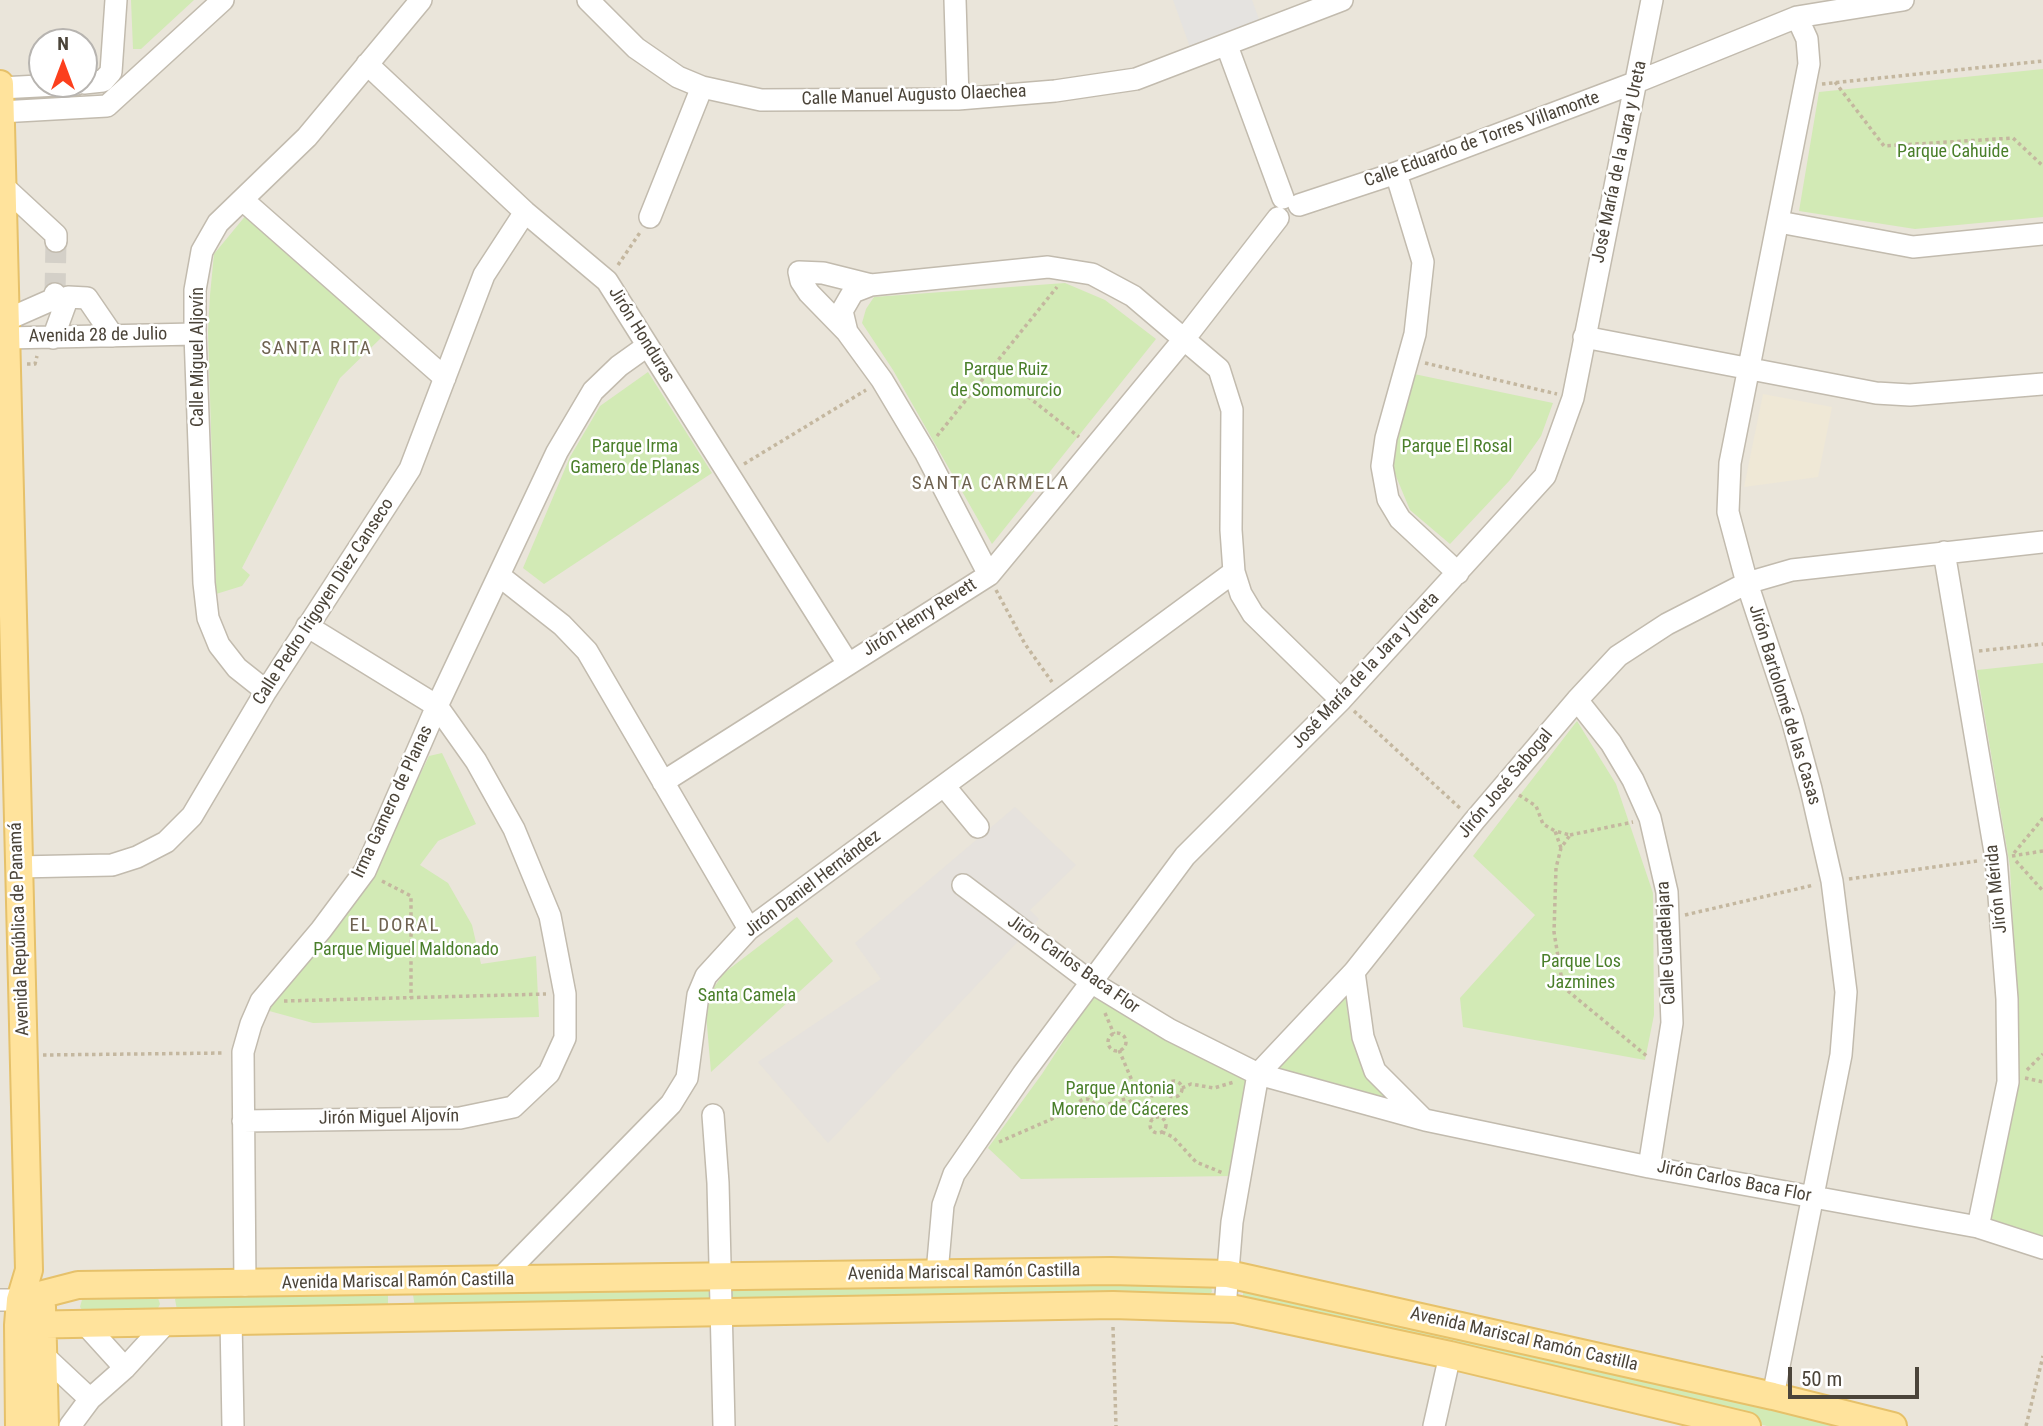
<!DOCTYPE html>
<html>
<head>
<meta charset="utf-8">
<style>
  body { margin:0 }
  #map { position:relative; width:2043px; height:1426px; overflow:hidden; background:#f6f3ec; font-family:"Roboto Condensed",sans-serif }
  canvas { display:block }
  .north { position:absolute; left:28px; top:28px; width:70px; height:70px; box-sizing:border-box; background:#fff; border:2px solid #b7b4b0; border-radius:50%; rotate:0deg; font-size:19px; font-weight:700; line-height:28px; text-align:center; color:#4b4439 }
  .north::after { content:''; display:block; margin:auto; width:24px; height:32px; background:#fc3f1d; clip-path:polygon(50% 0,100% 100%,50% 72%,0 100%) }
  .scale { position:absolute; left:1788px; top:1367px; width:131px; height:32px; box-sizing:border-box; border:4px solid #4b4439; border-top:0; padding-left:9px; font-size:21px; line-height:24px; white-space:nowrap; color:#4b4439; -webkit-text-stroke:5px #fff; paint-order:stroke }
</style>
</head>
<body>
<div id="map">
<canvas width="2043" height="1426"></canvas>
<div class="north">N</div>
<div class="scale">50 m</div>
</div>
<script>
const ctx = document.querySelector('canvas').getContext('2d');
ctx.lineJoin = 'round';
function paint(path, color) {
  ctx.fillStyle = color;
  ctx.fill(path, 'evenodd');
}
function shape(rows) {
  const path = new Path2D();
  for (const r of rows) {
    if (r.length === 3) {
      path.moveTo(r[0] + r[2], r[1]);
      path.arc(r[0], r[1], r[2], 0, 2 * Math.PI);
      continue;
    }
    path.moveTo(r[0], r[1]);
    for (let i = 2; i < r.length; i += 2) path.lineTo(r[i], r[i + 1]);
  }
  return path;
}
function stroke(path, color, width, dash) {
  ctx.strokeStyle = color;
  ctx.lineWidth = width;
  ctx.lineCap = dash ? 'butt' : 'round';
  ctx.setLineDash(dash || []);
  ctx.stroke(path);
}
function drawText(font, color, halo, rows, align = 'center') {
  ctx.font = font + ' "Roboto Condensed",sans-serif';
  ctx.lineWidth = 5;
  ctx.setLineDash([]);
  ctx.textBaseline = 'middle';
  ctx.strokeStyle = halo;
  ctx.fillStyle = color;
  for (const [text, x, y, turn = 0] of rows) {
    ctx.save();
    ctx.translate(x, y);
    ctx.rotate((+turn || 0) * Math.PI / 180);
    ctx.textAlign = isNaN(turn) ? turn : align;
    if (halo) ctx.strokeText(text, 0, 0);
    ctx.fillText(text, 0, 0);
    ctx.restore();
  }
}
const residential = shape([
  [0,0,2043,0,2043,1426,0,1426],
  [42,42,84,42,84,84,42,84]
]);
const industrial = shape([
  [1015,807,1076,865,1030,910,1039,919,828,1143,758,1062,881,979,855,943]
]);
const education = shape([
  [1763,394,1832,407,1818,477,1744,487]
]);
const green = shape([
  [131,0,194,0,141,49,133,49],
  [2043,69,2043,217,1915,229,1799,211,1819,92],
  [247,214,382,337,340,378,242,568,250,575,242,586,216,594,208,331,210,295,214,254],
  [1065,283,1105,300,1156,339,992,544,893,370,862,323,866,309,874,297],
  [648,372,712,473,544,584,523,568,570,457,600,406],
  [1414,374,1553,403,1541,436,1510,480,1450,544,1410,510,1393,469,1393,442],
  [2043,663,2043,1236,1991,1222,2016,1068,2018,1025,2010,867,1977,670],
  [1577,721,1616,784,1653,893,1654,1015,1645,1060,1463,1027,1460,998,1535,915,1473,856],
  [442,753,476,824,438,841,420,865,448,883,472,925,481,964,536,956,539,1017,313,1023,262,1009,324,943,368,883,429,756],
  [797,917,833,961,711,1072,706,1014,712,990,724,973],
  [1346,987,1347,1011,1368,1072,1410,1110,1266,1072],
  [1096,991,1248,1079,1237,1130,1234,1176,1021,1179,988,1148,1042,1074],
  [1204,1282,1211,1285,1212,1292,1203,1300,728,1298,729,1284],
  [712,1284,714,1301,415,1307,413,1295,417,1288],
  [1244,1285,1840,1426,1767,1426,1242,1303],
  [388,1290,388,1305,177,1310,175,1299,182,1294],
  [156,1292,160,1304,157,1310,84,1312,80,1307,83,1296]
]);
const parking = shape([
  [1173,0,1252,0,1260,22,1190,47]
]);
const minorTunnel = shape([
  [55,294,56,241]
]);
const path = shape([
  [1835,82,1884,146,2013,138,2043,166],
  [1822,84,2043,61],
  [618,265,641,231],
  [1425,363,1557,394],
  [27,364,35,364,37,356],
  [1017,388,1079,437],
  [937,436,1057,287],
  [744,464,866,390],
  [996,590,1025,644,1052,682],
  [1979,651,2043,644],
  [1354,711,1462,810],
  [1519,795,1536,806,1543,824,1555,831],
  [1570,835,1633,822],
  [1561,848,1555,831,1570,835,1561,848,1556,868,1554,932,1563,987,1648,1057],
  [2014,853,2043,818],
  [2012,856,2043,851],
  [2016,861,2043,891],
  [1849,879,1977,861],
  [382,881,411,896,411,998],
  [1685,915,1814,885],
  [284,1001,546,994],
  [1105,1013,1114,1034],
  [1117,1042,9],
  [1119,1050,1133,1083],
  [43,1055,224,1053],
  [2027,1070,2043,1054],
  [2025,1078,2043,1082],
  [1174,1089,8],
  [1140,1094,12],
  [1182,1088,1191,1084,1214,1088,1234,1082],
  [1152,1093,1167,1090],
  [1086,1108,9],
  [1144,1106,1154,1118],
  [1095,1108,1128,1098],
  [1158,1125,8],
  [1162,1132,1173,1137,1196,1162,1223,1173],
  [999,1142,1077,1108],
  [1113,1327,1116,1426],
  [2026,1426,2043,1356]
]);
const minor = shape([
  [588,0,636,48,678,77,702,87,761,100,958,99,1055,91,1136,79,1342,0],
  [955,0,958,99],
  [1227,46,1283,198],
  [367,64,525,212,607,281,847,662],
  [84,83,103,81,111,72,116,0],
  [0,88,77,84],
  [0,112,107,106,223,0],
  [1396,173,1423,262,1415,334,1386,438,1382,466,1388,499,1400,519,1458,573],
  [3,186,56,235,56,241],
  [244,201,445,378],
  [1299,205,1396,173,1634,83,1797,17,1903,0],
  [650,217,702,87],
  [1779,222,1913,247,2043,234],
  [6,320,56,298,55,294],
  [847,332,809,293,801,281,799,272,823,273,871,285],
  [1584,337,1876,393,1910,395,2043,384],
  [6,338,195,334],
  [53,338,68,297,87,298,113,336],
  [1944,552,1996,858,2007,999,2008,1082,1978,1227],
  [989,575,925,452,882,380,847,332,842,311,853,292,871,285,1048,267,1092,274,1133,296,1219,369,1232,410,1231,530,1234,572,1241,594,1253,614,1341,700],
  [501,577,562,625,587,651,749,929],
  [266,691,237,668,219,645,208,618,204,583,195,334,195,290,202,251,218,223,307,137,421,0],
  [1577,700,1611,743,1633,780,1650,818,1667,892,1672,1023,1649,1167],
  [663,782,989,575,1185,338,1278,218],
  [945,787,978,827],
  [18,867,112,865,137,857,166,842,192,816,266,691,410,469,484,275,525,212],
  [963,885,1091,982,1170,1030,1258,1074,1425,1120,1649,1167,1978,1227,2043,1248],
  [1354,972,1363,1037,1375,1071,1423,1119],
  [713,1115,718,1183,724,1426],
  [243,1121,460,1118,513,1107,549,1073,565,1038,565,994,550,916,514,829,476,761,437,706,307,626],
  [937,1273,943,1205,954,1174,1023,1074,1185,856,1341,700,1545,476,1573,398,1652,0],
  [499,1280,671,1104,687,1078,698,995,706,976,749,929,1234,572],
  [245,1285,243,1052,251,1024,261,1001,321,930,365,871,437,706,557,452,593,391,619,366,647,346],
  [0,1300,20,1300],
  [1225,1308,1232,1222,1258,1074,1354,972,1474,821,1577,700,1618,656,1667,624,1747,583,1792,570,2043,542],
  [231,1319,233,1426],
  [85,1324,125,1368],
  [43,1355,90,1399],
  [1773,1396,1841,1055,1846,992,1832,881,1811,789,1792,719,1747,583,1728,512,1730,463,1809,64,1807,39,1797,17],
  [70,1426,90,1399,125,1368,168,1321],
  [1434,1426,1450,1355]
]);
const major = shape([
  [0,84,29,1270,20,1300,18,1325,19,1426],
  [20,1300,78,1285,1111,1271,1228,1274,1773,1396,1893,1426],
  [42,1307,45,1426],
  [18,1325,1113,1305,1235,1309,1450,1355,1747,1426]
]);
const streetNames = [
  ["Calle Manuel Augusto Olaechea",914,96,-2],
  ["Calle Eduardo de Torres Villamonte",1482,140,-20],
  ["José María de la Jara y Ureta",1620,162,-78],
  ["Jirón Honduras",641,335,58],
  ["Avenida 28 de Julio",98,336,-1],
  ["Calle Miguel Aljovín",198,357,-90],
  ["Calle Pedro Irigoyen Diez Canseco",324,602,-57],
  ["Jirón Henry Revett",920,618,-32],
  ["José María de la Jara y Ureta",1366,671,-47],
  ["Jirón Bartolomé de las Casas",1784,705,73],
  ["Jirón José Sabogal",1506,784,-50],
  ["Irma Gamero de Planas",393,802,-65],
  ["Jirón Daniel Hernández",813,884,-37],
  ["Jirón Mérida",1997,889,-96],
  ["Avenida República de Panamá",20,929,-92],
  ["Calle Guadelajara",1667,943,-93],
  ["Jirón Carlos Baca Flor",1073,965,35],
  ["Jirón Miguel Aljovín",389,1118,-1],
  ["Jirón Carlos Baca Flor",1734,1182,11],
  ["Avenida Mariscal Ramón Castilla",964,1273,-1],
  ["Avenida Mariscal Ramón Castilla",398,1282,-1],
  ["Avenida Mariscal Ramón Castilla",1524,1340,13]
];
const parkNames = [
  ["Parque Cahuide",1953,152],
  ["Parque Ruiz",1006,370],
  ["de Somomurcio",1006,391],
  ["Parque Irma",635,447],
  ["Gamero de Planas",635,468],
  ["Parque El Rosal",1457,447],
  ["Parque Miguel Maldonado",406,950],
  ["Parque Los",1581,962],
  ["Jazmines",1581,983],
  ["Santa Camela",747,996],
  ["Parque Antonia",1120,1089],
  ["Moreno de Cáceres",1120,1110]
];
const neighbourhoodNames = [
  ["SANTA RITA",317,349],
  ["SANTA CARMELA",991,484],
  ["EL DORAL",395,926]
];
paint(residential, '#eae5da');
paint(industrial, '#e6e2dd');
paint(education, '#efe8d6');
paint(green, '#d2eab5');
paint(parking, '#e5e3e0');
stroke(minorTunnel, '#d4d0c8', 21, [21, 10]);
stroke(minor, '#c2bbae', 24);
stroke(major, '#e6c16a', 30);
stroke(path, '#c4b79f', 3.5, [3.5, 3.5]);
stroke(minor, '#fff', 21);
stroke(major, '#ffe39c', 26);
drawText('18px', '#4b4439', '#fff', streetNames);
drawText('18px', '#4a7f2a', '#fff', parkNames);
ctx.letterSpacing = '2px';
drawText('19px', '#6e6250', '#fff', neighbourhoodNames);
ctx.letterSpacing = '0px';
</script>
</body>
</html>
